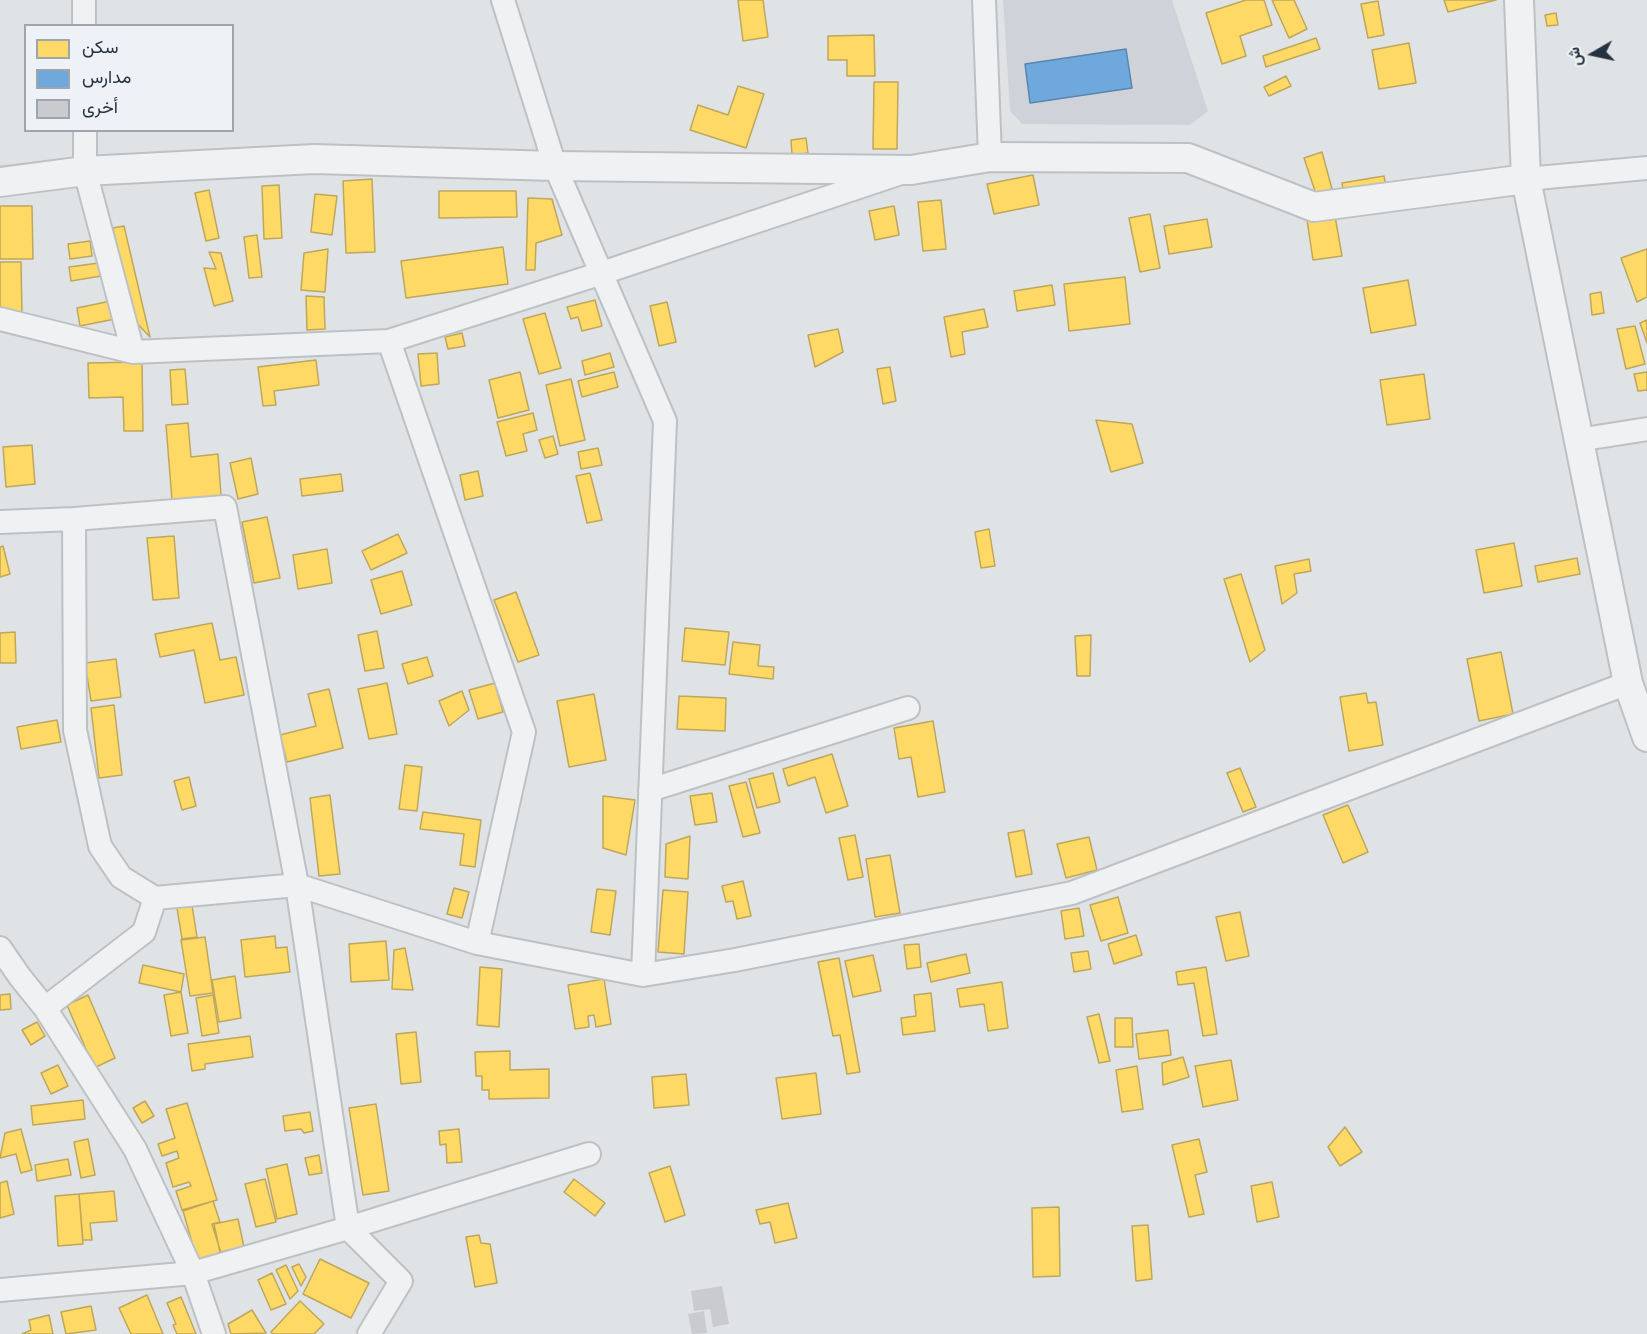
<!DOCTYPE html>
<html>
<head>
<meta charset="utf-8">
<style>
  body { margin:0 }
  #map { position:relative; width:1647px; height:1334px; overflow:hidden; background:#e0e3e6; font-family:Signika,Vazirmatn,sans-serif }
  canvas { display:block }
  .legend { position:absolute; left:24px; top:24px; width:210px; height:108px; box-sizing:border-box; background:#eef2f6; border:2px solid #9ea5ad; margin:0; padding:8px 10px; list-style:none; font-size:18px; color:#27323f }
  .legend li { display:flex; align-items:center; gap:12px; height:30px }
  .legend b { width:30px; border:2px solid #9ea5ad }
  .north { position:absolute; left:1563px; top:24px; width:60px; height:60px; -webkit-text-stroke:4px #eef2f6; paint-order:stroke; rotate:261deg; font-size:16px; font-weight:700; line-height:24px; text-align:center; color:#27323f }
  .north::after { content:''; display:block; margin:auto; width:21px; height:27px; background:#27323f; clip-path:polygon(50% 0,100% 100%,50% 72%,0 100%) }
</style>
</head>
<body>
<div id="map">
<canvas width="1647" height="1334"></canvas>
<ul class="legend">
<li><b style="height:16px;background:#ffd966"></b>سكن</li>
<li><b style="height:16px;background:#6fa8dc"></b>مدارس</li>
<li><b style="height:16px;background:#c9cbce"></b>أخرى</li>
</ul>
<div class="north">ش</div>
</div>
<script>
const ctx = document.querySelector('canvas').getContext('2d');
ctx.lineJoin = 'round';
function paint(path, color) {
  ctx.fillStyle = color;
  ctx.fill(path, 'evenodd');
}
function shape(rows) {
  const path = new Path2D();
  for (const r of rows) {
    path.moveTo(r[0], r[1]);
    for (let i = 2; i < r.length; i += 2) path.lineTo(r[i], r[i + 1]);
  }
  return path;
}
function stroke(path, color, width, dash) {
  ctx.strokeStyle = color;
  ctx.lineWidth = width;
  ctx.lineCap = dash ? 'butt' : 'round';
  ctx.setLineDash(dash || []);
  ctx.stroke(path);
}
const built = shape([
  [1003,0,1172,0,1208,111,1190,125,1022,124,1010,111]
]);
const homes = shape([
  [738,0,763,0,768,37,743,41,738,0],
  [1246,0,1264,0,1272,25,1240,36,1246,56,1222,64,1206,13,1246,0],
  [1272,0,1294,0,1307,29,1289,38,1272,0],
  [1444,0,1496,0,1448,12,1444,0],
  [1378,1,1384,35,1368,38,1361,4,1378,1],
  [1556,13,1558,25,1547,26,1545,15,1556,13],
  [874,35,875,76,847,76,847,60,828,60,828,36,874,35],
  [1316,38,1320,49,1266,67,1263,56,1316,38],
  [1409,43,1416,83,1379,89,1372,50,1409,43],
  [1286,76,1291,86,1269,96,1264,87,1286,76],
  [874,82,898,82,897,149,873,149,874,82],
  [738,86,764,94,746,148,690,130,698,105,728,115,738,86],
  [806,138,808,153,792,155,791,140,806,138],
  [1322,152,1332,189,1316,194,1304,158,1322,152],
  [1033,175,1039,205,994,214,987,184,1033,175],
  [1384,176,1387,191,1344,198,1342,183,1384,176],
  [372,179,375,252,346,253,343,181,372,179],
  [279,185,282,238,264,239,262,186,279,185],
  [209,190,219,238,206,241,195,193,209,190],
  [439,191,516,191,517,217,439,218,439,191],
  [315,194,337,196,332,235,311,232,315,194],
  [528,198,552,199,562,235,536,243,535,270,526,270,528,198],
  [941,200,946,249,923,251,918,202,941,200],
  [0,206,32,206,33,259,0,259,0,206],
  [894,206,899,235,875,240,869,211,894,206],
  [1150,214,1160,268,1140,272,1129,218,1150,214],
  [1335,216,1342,256,1313,260,1307,220,1335,216],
  [1207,219,1212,247,1169,254,1164,226,1207,219],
  [124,226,150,337,134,320,113,228,124,226],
  [257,235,262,277,249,278,244,237,257,235],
  [90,241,92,256,70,259,68,244,90,241],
  [503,247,508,284,406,298,401,261,503,247],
  [328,249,325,292,301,290,304,253,328,249],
  [1647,249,1647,297,1637,302,1621,258,1647,249],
  [209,252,221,253,233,301,214,306,204,268,216,269,209,252],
  [0,262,21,262,22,316,0,309,0,262],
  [99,263,101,276,71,281,69,267,99,263],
  [1125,277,1130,324,1069,331,1064,284,1125,277],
  [1408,280,1416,325,1371,333,1363,288,1408,280],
  [1052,285,1055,305,1017,311,1014,291,1052,285],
  [1601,292,1604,313,1592,315,1590,294,1601,292],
  [306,296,324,297,325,329,307,330,306,296],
  [595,300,602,326,582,331,578,317,571,319,567,307,595,300],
  [111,301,115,319,80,326,77,308,111,301],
  [667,302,676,342,659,346,650,306,667,302],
  [984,309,988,327,962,332,965,354,951,357,944,317,984,309],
  [545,313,561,368,539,374,523,319,545,313],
  [1647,320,1647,343,1640,323,1647,320],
  [1635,326,1645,364,1626,369,1617,329,1635,326],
  [838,329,843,352,815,367,808,335,838,329],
  [462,333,465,346,448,349,445,337,462,333],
  [437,353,439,384,421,386,418,354,437,353],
  [610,353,614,367,585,375,582,361,610,353],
  [316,360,319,385,274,391,276,405,263,406,258,367,316,360],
  [142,362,143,431,124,431,123,397,89,398,88,363,142,362],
  [890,367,896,401,883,404,877,369,890,367],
  [185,369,188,404,172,405,170,370,185,369],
  [520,372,529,410,498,418,489,380,520,372],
  [614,372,618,387,582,397,578,381,614,372],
  [1647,372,1647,390,1638,391,1634,374,1647,372],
  [1424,374,1430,419,1387,425,1380,380,1424,374],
  [571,379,585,440,560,446,546,385,571,379],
  [533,413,537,430,523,434,527,451,506,456,497,422,533,413],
  [1096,420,1132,424,1143,463,1111,472,1096,420],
  [188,423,191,457,218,454,221,496,172,500,166,425,188,423],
  [553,436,558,454,545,458,539,440,553,436],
  [32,445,35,484,6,487,3,447,32,445],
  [598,448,602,465,581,469,578,452,598,448],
  [251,458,258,494,238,499,230,463,251,458],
  [478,471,483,496,465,500,460,475,478,471],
  [590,473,602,520,587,523,576,476,590,473],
  [341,474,343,491,302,496,300,479,341,474],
  [267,517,280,578,254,583,242,522,267,517],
  [989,529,995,566,981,568,975,532,989,529],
  [398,534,407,553,371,570,362,551,398,534],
  [174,536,179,598,153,600,147,538,174,536],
  [1514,543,1522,586,1484,593,1476,550,1514,543],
  [3,546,10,574,0,577,0,547,3,546],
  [327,549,332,583,298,589,293,555,327,549],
  [1577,558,1580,574,1538,582,1535,566,1577,558],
  [1309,559,1311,571,1294,574,1297,593,1282,604,1275,566,1309,559],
  [402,571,412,605,381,614,371,580,402,571],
  [1241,574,1265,650,1250,662,1224,579,1241,574],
  [516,592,539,655,518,662,494,600,516,592],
  [212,623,220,660,236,657,244,695,205,703,194,650,160,657,155,634,212,623],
  [685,628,729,632,725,665,682,661,685,628],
  [377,631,384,668,365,671,358,635,377,631],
  [15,632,16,663,0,663,0,633,15,632],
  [1091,635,1090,676,1077,676,1075,636,1091,635],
  [733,642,760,645,758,666,774,667,773,679,729,674,733,642],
  [1501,652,1513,714,1479,721,1467,659,1501,652],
  [427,657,433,676,408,684,402,664,427,657],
  [116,659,121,697,91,701,85,663,116,659],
  [387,683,397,734,369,739,358,689,387,683],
  [495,683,503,712,478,719,469,690,495,683],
  [329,689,343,748,287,762,280,735,316,726,308,694,329,689],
  [462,691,469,710,449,726,439,701,462,691],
  [1366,693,1368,703,1376,702,1383,745,1349,751,1340,697,1366,693],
  [594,694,606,760,569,767,557,701,594,694],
  [679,696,726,698,725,731,677,729,679,696],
  [114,705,122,775,99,778,91,708,114,705],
  [57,720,61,742,21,749,17,727,57,720],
  [933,721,945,792,918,797,911,757,899,759,894,728,933,721],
  [832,754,848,806,826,813,815,777,788,786,783,769,832,754],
  [405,765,422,767,417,811,399,809,405,765],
  [1240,768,1256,807,1243,812,1227,773,1240,768],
  [773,773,780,802,757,808,749,779,773,773],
  [189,777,196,806,182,810,174,781,189,777],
  [746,782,760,833,743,837,729,786,746,782],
  [712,793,717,822,695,825,690,796,712,793],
  [330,795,340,874,319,876,310,798,330,795],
  [603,796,635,800,626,855,603,848,603,796],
  [1348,805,1368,852,1343,863,1323,815,1348,805],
  [423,812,481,820,475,867,460,865,464,834,420,829,423,812],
  [1024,830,1032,874,1016,877,1008,833,1024,830],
  [855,835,863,877,848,880,839,838,855,835],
  [690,836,688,879,665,877,666,844,690,836],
  [1089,837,1097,870,1066,878,1057,844,1089,837],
  [890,855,900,913,875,917,866,859,890,855],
  [743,881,751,916,737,919,733,901,726,902,722,886,743,881],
  [454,888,469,892,462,918,447,914,454,888],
  [597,889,616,891,610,935,591,932,597,889],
  [663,890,688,892,684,954,658,952,663,890],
  [1118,897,1128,933,1101,941,1090,905,1118,897],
  [191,899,197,937,182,939,176,902,191,899],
  [1079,908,1084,936,1065,939,1061,911,1079,908],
  [1240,912,1249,956,1226,961,1216,917,1240,912],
  [1136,935,1142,955,1114,964,1108,944,1136,935],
  [275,936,276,948,287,947,290,972,245,977,241,940,275,936],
  [205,937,213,993,190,996,181,940,205,937],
  [386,941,389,980,351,982,349,944,386,941],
  [919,944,921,967,907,969,904,945,919,944],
  [405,948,413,990,392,989,394,950,405,948],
  [1088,951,1091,969,1074,972,1071,953,1088,951],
  [966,954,970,973,931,982,927,963,966,954],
  [873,955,881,991,853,997,845,961,873,955],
  [839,958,860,1072,847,1074,840,1035,833,1036,818,962,839,958],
  [143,965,184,974,181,992,139,983,143,965],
  [480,967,502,969,499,1027,477,1025,480,967],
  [1206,967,1217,1034,1203,1036,1194,983,1178,985,1176,972,1206,967],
  [235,976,241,1018,219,1022,212,980,235,976],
  [604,979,611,1024,596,1027,594,1015,588,1016,589,1027,575,1029,568,985,604,979],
  [1002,982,1008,1028,988,1031,984,1004,960,1007,957,989,1002,982],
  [181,992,188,1033,171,1036,164,995,181,992],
  [931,993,935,1031,903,1035,901,1018,916,1016,914,995,931,993],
  [10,994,11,1009,0,1010,0,995,10,994],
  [88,995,115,1058,94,1068,67,1005,88,995],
  [213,995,219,1033,202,1036,196,998,213,995],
  [1099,1014,1110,1061,1099,1063,1087,1017,1099,1014],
  [1115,1018,1132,1018,1133,1047,1115,1047,1115,1018],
  [37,1022,45,1036,31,1045,22,1030,37,1022],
  [1168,1030,1171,1055,1139,1059,1136,1034,1168,1030],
  [416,1032,421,1082,401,1084,396,1034,416,1032],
  [250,1036,253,1057,205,1064,205,1069,192,1071,188,1044,250,1036],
  [510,1051,510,1070,549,1069,549,1098,489,1099,489,1090,482,1090,482,1076,476,1076,475,1052,510,1051],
  [1183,1057,1189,1077,1163,1085,1162,1063,1183,1057],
  [1231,1060,1238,1100,1203,1107,1195,1066,1231,1060],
  [58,1065,68,1086,51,1094,41,1073,58,1065],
  [1137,1066,1143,1109,1122,1112,1116,1070,1137,1066],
  [816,1073,821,1114,782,1119,776,1078,816,1073],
  [686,1074,689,1105,654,1108,652,1077,686,1074],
  [83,1100,85,1119,33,1125,31,1106,83,1100],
  [145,1101,154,1116,142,1123,133,1108,145,1101],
  [187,1103,217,1200,182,1210,176,1191,191,1186,189,1182,173,1187,166,1163,179,1158,177,1151,162,1156,158,1144,175,1138,166,1109,187,1103],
  [376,1104,389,1191,363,1195,349,1108,376,1104],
  [310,1112,313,1131,304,1133,301,1129,285,1131,283,1116,310,1112],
  [1345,1127,1362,1152,1340,1166,1328,1147,1345,1127],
  [21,1129,32,1170,21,1173,16,1154,0,1158,5,1133,21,1129],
  [459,1129,462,1162,447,1163,446,1144,440,1145,439,1131,459,1129],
  [88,1139,95,1175,81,1178,74,1142,88,1139],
  [1199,1139,1207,1172,1195,1175,1204,1214,1189,1217,1172,1145,1199,1139],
  [319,1155,322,1173,309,1175,305,1158,319,1155],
  [68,1159,71,1175,37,1181,35,1165,68,1159],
  [287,1164,297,1214,277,1219,266,1169,287,1164],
  [670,1166,685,1215,665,1222,649,1173,670,1166],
  [265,1179,276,1222,256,1227,245,1184,265,1179],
  [574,1179,605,1203,595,1216,564,1192,574,1179],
  [7,1181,14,1214,0,1218,0,1183,7,1181],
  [1272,1182,1279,1217,1257,1222,1251,1186,1272,1182],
  [114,1191,117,1221,90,1223,92,1240,83,1240,79,1194,114,1191],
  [79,1194,83,1244,58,1246,55,1196,79,1194],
  [213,1201,220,1222,212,1224,221,1253,197,1260,183,1211,213,1201],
  [788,1203,797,1238,775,1243,770,1222,760,1224,756,1210,788,1203],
  [1059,1207,1060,1276,1033,1277,1032,1208,1059,1207],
  [238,1219,244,1247,220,1252,214,1224,238,1219],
  [1148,1225,1152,1279,1136,1281,1132,1226,1148,1225],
  [479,1235,481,1243,490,1244,497,1283,475,1287,466,1237,479,1235],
  [320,1259,369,1283,351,1318,303,1294,320,1259],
  [299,1264,306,1277,301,1286,292,1267,299,1264],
  [286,1265,298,1291,290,1299,276,1270,286,1265],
  [272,1273,286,1304,271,1310,258,1280,272,1273],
  [147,1295,163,1334,131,1334,119,1308,147,1295],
  [181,1297,196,1334,177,1334,173,1325,176,1324,167,1303,181,1297],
  [300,1301,324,1324,314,1334,273,1334,271,1332,300,1301],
  [91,1306,96,1330,66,1334,61,1312,91,1306],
  [252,1310,266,1333,231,1334,228,1324,252,1310],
  [49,1315,53,1334,22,1334,31,1330,29,1320,49,1315]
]);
const schools = shape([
  [1126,49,1132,88,1030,103,1025,64,1126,49]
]);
const building = shape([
  [722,1286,729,1324,713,1327,710,1309,694,1311,691,1291],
  [704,1311,707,1333,692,1334,688,1314]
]);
const minor = shape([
  [84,0,84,26],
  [503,0,555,166,665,421,643,975],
  [984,0,990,157],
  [85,130,85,171,133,352],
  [1526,179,1647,168],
  [0,319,133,352,389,341,602,273,898,174],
  [389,341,524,732,477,943],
  [1578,440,1647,429],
  [74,519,75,730,100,846,121,877,155,898,297,885,477,943,643,975,735,960,1072,893,1628,683],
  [0,522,74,519,225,507,297,885,348,1228,193,1273,0,1290],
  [650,790,908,708],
  [0,948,20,977,45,1008,135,1149,193,1273,214,1334],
  [45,1008,144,932,155,898],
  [369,1334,401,1281,348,1228,589,1154]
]);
const tertiary = shape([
  [1519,0,1526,179,1628,683,1647,737],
  [0,182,85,171,314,159,555,166,911,170,990,157,1188,158,1314,207,1526,179]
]);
paint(built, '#cfd3d9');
paint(homes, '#ffd966');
stroke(homes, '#bea75a', 1.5);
paint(schools, '#6fa8dc');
stroke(schools, '#5985ad', 1.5);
paint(building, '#c9cbce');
stroke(minor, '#bec1c4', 26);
stroke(tertiary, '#bec1c4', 32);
stroke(minor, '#f0f1f2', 22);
stroke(tertiary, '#f0f1f2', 28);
</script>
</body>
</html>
